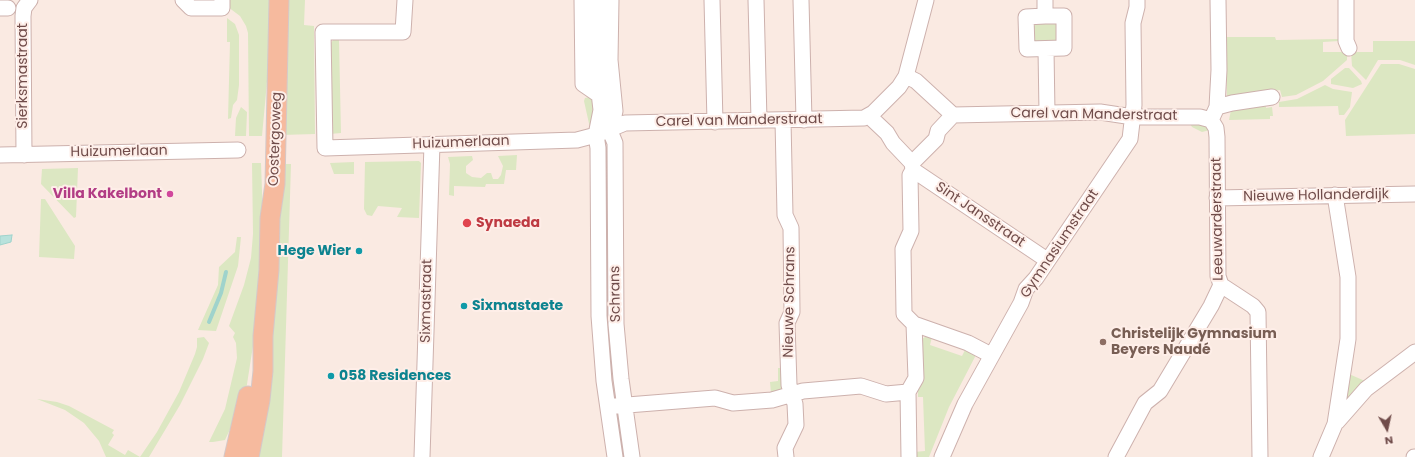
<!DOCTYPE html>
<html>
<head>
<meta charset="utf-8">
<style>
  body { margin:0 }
  #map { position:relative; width:1415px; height:457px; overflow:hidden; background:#faeae2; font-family:Poppins,sans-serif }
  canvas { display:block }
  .north { position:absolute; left:1367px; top:409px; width:40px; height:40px; -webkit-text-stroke:3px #feeee8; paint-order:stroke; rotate:171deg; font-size:11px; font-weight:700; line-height:16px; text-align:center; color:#704c4a }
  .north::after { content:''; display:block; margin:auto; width:14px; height:18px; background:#704c4a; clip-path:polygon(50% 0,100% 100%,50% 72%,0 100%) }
</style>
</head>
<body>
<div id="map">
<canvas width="1415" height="457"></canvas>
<div class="north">N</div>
</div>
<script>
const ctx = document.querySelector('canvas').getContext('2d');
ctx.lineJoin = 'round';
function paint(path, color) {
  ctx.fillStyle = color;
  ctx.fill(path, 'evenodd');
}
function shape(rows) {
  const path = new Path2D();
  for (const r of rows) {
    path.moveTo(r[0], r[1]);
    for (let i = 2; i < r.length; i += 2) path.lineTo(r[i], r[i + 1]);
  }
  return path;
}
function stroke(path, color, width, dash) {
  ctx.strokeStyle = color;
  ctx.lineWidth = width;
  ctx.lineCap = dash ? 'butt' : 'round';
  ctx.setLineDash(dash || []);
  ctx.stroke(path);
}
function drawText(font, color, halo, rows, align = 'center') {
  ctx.font = font + ' Poppins,sans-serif';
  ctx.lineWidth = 4;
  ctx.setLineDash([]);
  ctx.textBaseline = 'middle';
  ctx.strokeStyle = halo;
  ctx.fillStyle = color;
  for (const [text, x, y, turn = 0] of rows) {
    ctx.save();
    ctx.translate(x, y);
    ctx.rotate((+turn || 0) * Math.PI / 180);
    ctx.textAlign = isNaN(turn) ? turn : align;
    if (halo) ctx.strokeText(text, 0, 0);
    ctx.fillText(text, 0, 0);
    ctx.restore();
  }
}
const green = shape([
  [228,0,272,0,269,60,262,136,249,136,248,33,246,26,240,16,228,7],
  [287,0,305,0,304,25,314,26,315,134,281,135],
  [227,18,235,24,239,35,239,85,237,100,233,105,231,118,228,119,230,42,227,42],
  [1058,19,1061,41,1033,46,1032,20],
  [1226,37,1275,37,1276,40,1339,39,1339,41,1323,42,1323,52,1347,52,1347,60,1323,81,1296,95,1282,97,1280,90,1227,98],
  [334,39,365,39,339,40,341,133,330,134,330,44],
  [1373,41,1415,41,1415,65,1400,60,1378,60,1366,80,1352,66,1351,52,1373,52],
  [1381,64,1399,64,1415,69,1415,134,1346,136,1345,120],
  [1345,68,1349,68,1361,81,1362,84,1353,88,1331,84,1331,79],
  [1325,85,1333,89,1352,92,1350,107,1344,115,1339,115,1338,106,1279,107,1279,102,1297,99],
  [589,97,593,100,594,117,590,128,584,101,585,98],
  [1265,101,1266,108,1272,107,1273,116,1270,116,1270,119,1229,120,1231,110],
  [241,107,247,112,246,136,235,136,236,118],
  [1189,122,1204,124,1210,130,1202,132,1192,127],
  [517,155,516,170,506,170,504,184,486,184,485,187,454,186,454,196,449,195,450,164,448,157,472,156,473,160,466,166,466,173,472,177,481,178,487,173,491,173,493,179,498,179,501,175,503,166,498,156],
  [419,161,421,163,419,218,397,217,402,208,378,206,372,216,367,215,364,209,365,162],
  [354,162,354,174,334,174,330,163],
  [252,163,261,163,263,219,257,320,245,397,225,440,213,442,209,442,225,409,237,358,236,343,233,337,235,333,229,326,244,285,251,258,253,234],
  [280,164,291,164,282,457,257,457],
  [78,168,76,217,74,218,41,184,42,169],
  [41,199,45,199,75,246,74,259,39,257],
  [237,237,241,237,238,266,216,331,198,330,218,285,219,267,235,252],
  [204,337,209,343,203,359,180,405,149,457,106,457,99,441,84,423,65,410,37,399,57,402,69,406,114,430,112,433,114,435,108,445,125,455,128,450,140,457,157,432,179,392,195,354,197,347,197,338],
  [925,337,932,337,930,345,962,356,966,348,977,353,949,407,929,457,913,457,914,452,925,451,923,397,918,397,918,384,922,339],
  [778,368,784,368,785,386,779,393,771,393,770,382,778,381],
  [1349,374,1365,381,1346,403]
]);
const water = shape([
  [12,235,11,242,0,245,0,236,12,235]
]);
const stream = shape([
  [209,322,221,293,226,272]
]);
const minor = shape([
  [183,0,191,8,222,8,222,0],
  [405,0,403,32,323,32,325,148,577,140,596,135,625,123,864,118,873,113,899,87,906,76,916,81,953,115,1100,112,1133,117,1200,117,1211,120,1216,128,1217,137,1218,276,1221,285,1211,306,1160,391,1145,403,1116,457],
  [582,0,583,84,599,95],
  [596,0,596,67,601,110,596,135,598,148,599,316,604,381,615,457],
  [712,0,715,122],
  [756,0,759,120],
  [801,0,804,120],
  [1045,0,1045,16],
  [1346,0,1346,41,1349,48],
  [0,8,8,8],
  [1045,16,1064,16,1064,48,1027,49,1026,17,1045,16],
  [1046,49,1047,113],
  [906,76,926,0],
  [1217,107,1232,103,1272,97],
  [869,116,887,133,893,143,912,163,936,139,938,131,953,115],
  [783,120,785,215,791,228,792,312,787,323,789,385,795,404,796,425,785,448,786,457],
  [1211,120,1217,107,1219,70,1218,0],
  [606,121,615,143,616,324,621,379,632,457],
  [611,130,615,111,610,60,611,0],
  [0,155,238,150],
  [24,155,23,16,24,8,30,0],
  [913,170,1047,260],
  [1217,198,1415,194],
  [1221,285,1253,306,1258,312,1260,457],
  [914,324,968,343,991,355],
  [615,406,715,398,733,403,772,400,803,391,861,386,886,394,908,392],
  [1337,422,1366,389,1415,352],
  [422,457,432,144],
  [909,457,908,392,916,378,914,324,904,314,903,249,911,231,910,175,913,170,912,163],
  [942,457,965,404,1021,303,1026,289,1036,278,1130,139,1134,105,1133,23,1137,7,1137,0],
  [1321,457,1335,424,1348,339,1348,277,1335,195],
  [1414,457,1415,457]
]);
const major = shape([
  [234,457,248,396],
  [249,457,260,400,263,371,263,336,269,270,270,218,275,184,279,0]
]);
const markers = [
  [170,194,4,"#d1479c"],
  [467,223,5,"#e0444e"],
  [359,251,4,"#0f9aa8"],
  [464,306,4,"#0f9aa8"],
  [1103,342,4,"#8d6e63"],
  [331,376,4,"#0f9aa8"]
];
const streetNames = [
  ["Sierksmastraat",23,76,-90],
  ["Carel van Manderstraat",1094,115,1],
  ["Carel van Manderstraat",739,121,-1],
  ["Oostergoweg",276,139,-88],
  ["Huizumerlaan",461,143,-2],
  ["Huizumerlaan",119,152,-1],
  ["Nieuwe Hollanderdijk",1316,196,-1],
  ["Sint Jansstraat",980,215,34],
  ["Leeuwarderstraat",1218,219,-91],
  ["Gymnasiumstraat",1060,244,-56],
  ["Schrans",616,294,-91],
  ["Sixmastraat",427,301,-89],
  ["Nieuwe Schrans",790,302,-89]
];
const hotelNames = [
  ["Villa Kakelbont",162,194]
];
const healthNames = [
  ["Synaeda",476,223]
];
const cultureNames = [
  ["Hege Wier",351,251,"right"],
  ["Sixmastaete",472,306],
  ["058 Residences",339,376]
];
const educationNames = [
  ["Christelijk Gymnasium",1111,334],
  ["Beyers Naudé",1111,350]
];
paint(green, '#dce7c2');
paint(water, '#b8e2dc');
stroke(water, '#9fd3cc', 1);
stroke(stream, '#9fd3cc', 4);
stroke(minor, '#cdb1ad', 17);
stroke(major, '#d4c9c9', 21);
stroke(minor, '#fff', 15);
stroke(major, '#f6ba9e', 19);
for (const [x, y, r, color] of markers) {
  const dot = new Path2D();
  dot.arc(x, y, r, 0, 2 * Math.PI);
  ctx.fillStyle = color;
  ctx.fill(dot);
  stroke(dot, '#feeee8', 1.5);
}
drawText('14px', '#704c4a', '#feeee8', streetNames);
drawText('bold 14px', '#b23c85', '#feeee8', hotelNames, 'right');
drawText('bold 14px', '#be3a42', '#feeee8', healthNames, 'left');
drawText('bold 14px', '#0d838f', '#feeee8', cultureNames, 'left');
drawText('bold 14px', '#785e54', '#feeee8', educationNames, 'left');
</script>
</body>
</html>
